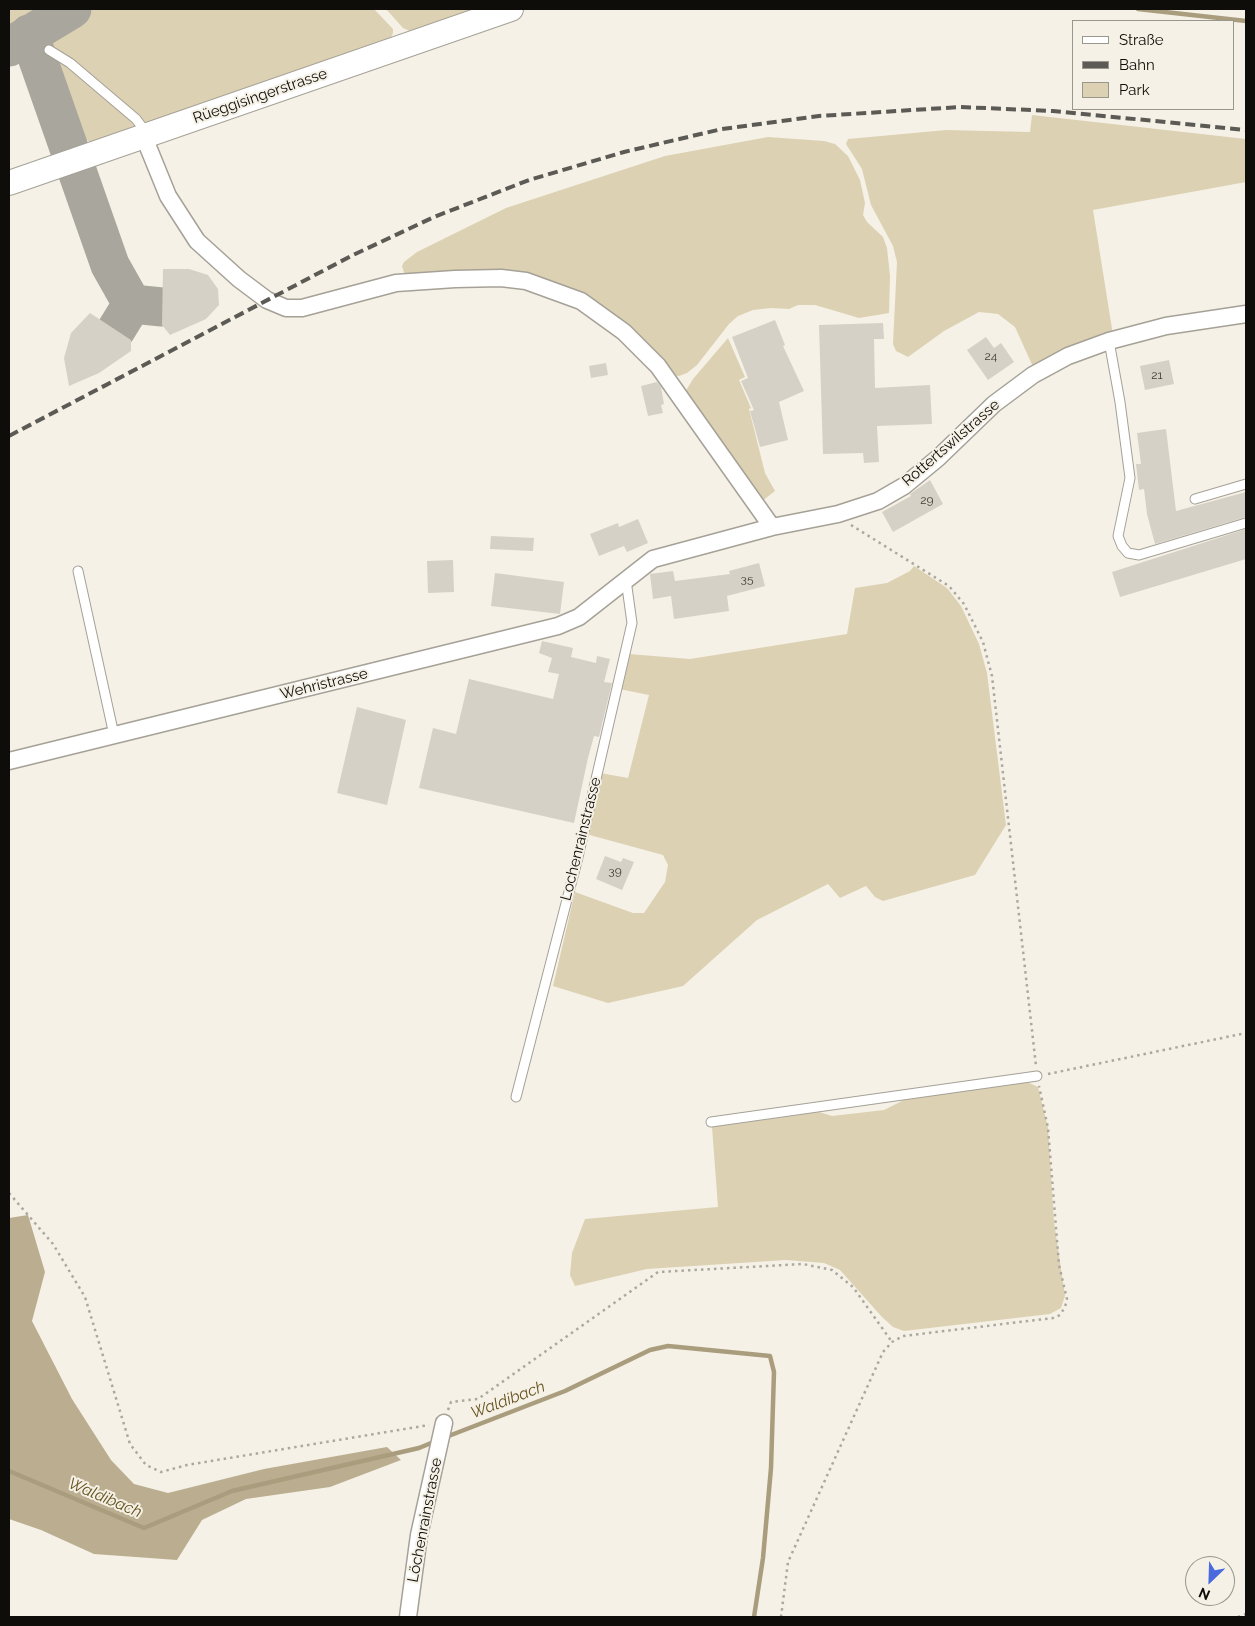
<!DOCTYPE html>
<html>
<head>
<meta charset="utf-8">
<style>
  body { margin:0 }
  #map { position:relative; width:1255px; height:1626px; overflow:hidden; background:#f5f1e6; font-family:Raleway,sans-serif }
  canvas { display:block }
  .frame { position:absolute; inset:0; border:10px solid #0e0d09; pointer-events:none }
  .legend { position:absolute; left:1072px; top:20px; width:162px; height:90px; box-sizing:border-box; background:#f5f1e6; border:1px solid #99968e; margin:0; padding:6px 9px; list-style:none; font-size:15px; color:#0e0d09 }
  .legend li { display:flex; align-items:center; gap:10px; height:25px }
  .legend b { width:25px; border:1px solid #99968e }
  .north { position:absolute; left:1185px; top:1556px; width:50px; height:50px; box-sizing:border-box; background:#f5f1e6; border:1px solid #99968e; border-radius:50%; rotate:204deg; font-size:14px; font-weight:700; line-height:20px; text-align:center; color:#0e0d09 }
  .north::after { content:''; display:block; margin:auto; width:18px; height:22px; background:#496bde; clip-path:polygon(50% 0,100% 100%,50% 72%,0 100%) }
</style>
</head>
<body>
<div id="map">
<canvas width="1255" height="1626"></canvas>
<div class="frame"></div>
<ul class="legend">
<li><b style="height:6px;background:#fff"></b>Straße</li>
<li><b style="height:6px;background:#5c5a54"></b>Bahn</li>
<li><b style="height:14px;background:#ddd1b3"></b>Park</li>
</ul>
<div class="north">N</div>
</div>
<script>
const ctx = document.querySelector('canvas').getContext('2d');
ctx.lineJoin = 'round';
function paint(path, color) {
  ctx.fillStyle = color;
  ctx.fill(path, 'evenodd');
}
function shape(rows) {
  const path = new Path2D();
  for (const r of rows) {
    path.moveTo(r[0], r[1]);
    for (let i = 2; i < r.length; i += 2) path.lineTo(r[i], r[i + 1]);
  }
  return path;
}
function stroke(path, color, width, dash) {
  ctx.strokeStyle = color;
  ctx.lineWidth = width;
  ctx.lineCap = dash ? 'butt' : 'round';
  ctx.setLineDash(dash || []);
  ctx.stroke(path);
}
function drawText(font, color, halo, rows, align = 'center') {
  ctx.font = font + ' Raleway,sans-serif';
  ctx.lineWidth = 4;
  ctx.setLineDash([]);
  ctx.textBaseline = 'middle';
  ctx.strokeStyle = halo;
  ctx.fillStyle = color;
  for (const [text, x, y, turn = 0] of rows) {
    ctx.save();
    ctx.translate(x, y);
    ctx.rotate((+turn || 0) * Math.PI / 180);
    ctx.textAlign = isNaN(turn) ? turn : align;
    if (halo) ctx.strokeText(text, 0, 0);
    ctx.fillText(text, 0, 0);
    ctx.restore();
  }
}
const green = shape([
  [9,9,53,9,9,36],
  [94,9,374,9,393,29,393,33,390,40,146,125,121,101,50,45,52,39,64,27],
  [386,9,478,9,412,32,403,28],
  [49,56,74,71,132,121,137,128,93,144,87,140,77,143],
  [1032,115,1246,139,1246,182,1093,210,1113,335,1034,369,1015,327,998,314,979,312,944,331,908,357,896,351,893,344,897,262,893,246,871,205,862,169,846,144,848,139,946,130,1030,132],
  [768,137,824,141,835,144,848,156,860,180,865,203,863,215,867,222,883,237,887,248,890,276,889,313,859,318,815,305,798,305,789,309,771,308,753,310,738,316,729,324,697,365,687,373,679,376,671,375,560,287,405,276,402,266,404,262,417,252,506,208,665,156],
  [728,338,745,377,739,380,751,408,749,409,765,473,775,491,761,502,684,394,693,379],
  [914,566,947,588,961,606,979,644,987,673,1006,825,975,875,883,901,875,897,866,886,840,898,828,884,757,920,683,986,608,1003,553,986,575,892,633,913,644,913,665,882,668,865,663,855,586,834,600,773,628,778,649,695,619,689,629,654,690,659,847,634,855,588,887,583,910,571],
  [1023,1080,1038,1087,1048,1128,1054,1222,1065,1296,1061,1308,1050,1314,904,1331,893,1327,882,1317,840,1270,824,1263,786,1260,647,1269,575,1286,570,1275,572,1253,585,1219,718,1207,712,1127,819,1112,832,1116,884,1110,904,1100]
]);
const forest = shape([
  [28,1215,45,1272,32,1321,72,1399,111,1460,134,1484,168,1493,264,1469,387,1447,401,1460,330,1487,246,1499,202,1520,177,1560,94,1554,41,1530,9,1519,9,1218]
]);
const stream = shape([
  [1138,9,1246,21],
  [446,1437,565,1391,650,1350,668,1346,770,1356,774,1372,771,1468,763,1558,754,1617],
  [9,1471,144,1528,232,1491,419,1448,436,1441]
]);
const taxiway = shape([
  [29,34,110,265,132,304,162,307],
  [9,47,72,9],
  [116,330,132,304]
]);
const building = shape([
  [163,269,189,269,208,275,218,289,219,305,206,319,170,335,162,325],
  [90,313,131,340,131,351,99,373,69,386,64,358,71,333],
  [775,320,785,345,783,346,804,391,779,402,788,440,760,447,750,411,754,410,741,381,748,378,732,337],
  [883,323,884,339,874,339,875,388,930,385,932,424,877,426,879,462,864,463,863,453,823,454,819,325],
  [986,337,994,348,1001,343,1014,362,988,380,967,350],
  [1169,360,1174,384,1145,390,1140,366],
  [606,363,608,375,591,378,589,366],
  [657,382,661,387,664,404,661,405,663,413,648,416,641,386],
  [1166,429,1176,511,1246,492,1246,517,1155,544,1147,514,1144,489,1139,490,1136,464,1141,464,1137,433],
  [930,480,943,504,893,532,882,512,911,496,910,494],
  [638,519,648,543,627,552,624,546,599,556,590,534,618,523,619,527],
  [1246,529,1246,559,1120,597,1112,572],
  [491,536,534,538,533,551,490,549],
  [453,560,454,592,428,593,427,561],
  [759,563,765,586,727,596,729,611,674,619,671,596,653,599,650,574,673,571,675,581,730,574,729,571],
  [495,573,564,582,560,614,491,606],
  [542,641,573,648,571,657,596,663,597,656,610,659,604,682,612,683,599,737,594,736,588,758,574,823,419,788,433,728,456,734,469,679,553,699,559,674,548,672,552,658,539,653],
  [357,707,406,720,387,805,337,793],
  [605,856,621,862,623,858,634,862,622,890,596,879]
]);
const path = shape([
  [851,525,949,586,964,604,983,642,992,676,1036,1066],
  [1048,1074,1246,1033],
  [9,1193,53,1244,85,1297,130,1444,146,1465,161,1472,187,1465,429,1425],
  [448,1410,451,1402,478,1399,658,1272,803,1264,832,1270,853,1287,892,1342],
  [781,1617,788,1562,883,1352,892,1342,903,1336,1053,1318,1060,1315,1065,1307,1067,1299,1059,1265,1048,1128,1039,1086],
  [1238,1617,1246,1614]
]);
const lane = shape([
  [49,50,70,63,136,119,142,127,144,134],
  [1109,341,1120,402,1130,478,1118,536,1122,546,1128,553,1139,555,1246,523],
  [1195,499,1246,484],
  [78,571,114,735],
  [516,1097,578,857,632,623,626,580],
  [711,1122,1037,1076]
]);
const street = shape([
  [144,137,168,196,197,241,239,279,267,300,286,308,302,308,396,283,455,279,501,278,526,281,581,301,624,332,658,366,772,527],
  [9,761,558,626,579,617,653,559,772,527,838,514,878,501,904,486,938,458,994,404,1033,375,1068,356,1109,341,1166,326,1246,314],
  [408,1617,419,1535,444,1423]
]);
const secondary = shape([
  [9,183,511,9]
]);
const rail = shape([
  [9,436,353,255,434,217,529,180,624,152,722,129,819,116,960,107,1053,111,1246,130]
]);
const numberNames = [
  ["24",991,356],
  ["21",1157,375],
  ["29",927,500],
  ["35",747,579],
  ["39",615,871]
];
const streetNames = [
  ["Rüeggisingerstrasse",260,96,-19],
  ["Rottertswilstrasse",951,443,-41],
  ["Wehristrasse",324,684,-14],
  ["Lochenrainstrasse",581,839,-76],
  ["Löchenrainstrasse",425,1520,-79]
];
const waterNames = [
  ["Waldibach",508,1400,-21],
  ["Waldibach",105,1498,23]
];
paint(green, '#ddd1b3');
paint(forest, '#bbae90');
stroke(stream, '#a99d7e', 4.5);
stroke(taxiway, '#a8a69d', 39);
paint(building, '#d5d1c6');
stroke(lane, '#a5a197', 11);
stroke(street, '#a5a197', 19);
stroke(secondary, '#a5a197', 26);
stroke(path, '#aba8a0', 2.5, [2.5, 4]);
stroke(lane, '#fff', 9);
stroke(street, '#fff', 16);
stroke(secondary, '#fff', 24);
stroke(rail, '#5c5a54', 4, [10, 5]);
drawText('12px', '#403e38', null, numberNames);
drawText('15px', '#0e0d09', '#f5f1e6', streetNames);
drawText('italic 16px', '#66521e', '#f5f1e6', waterNames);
</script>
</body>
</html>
